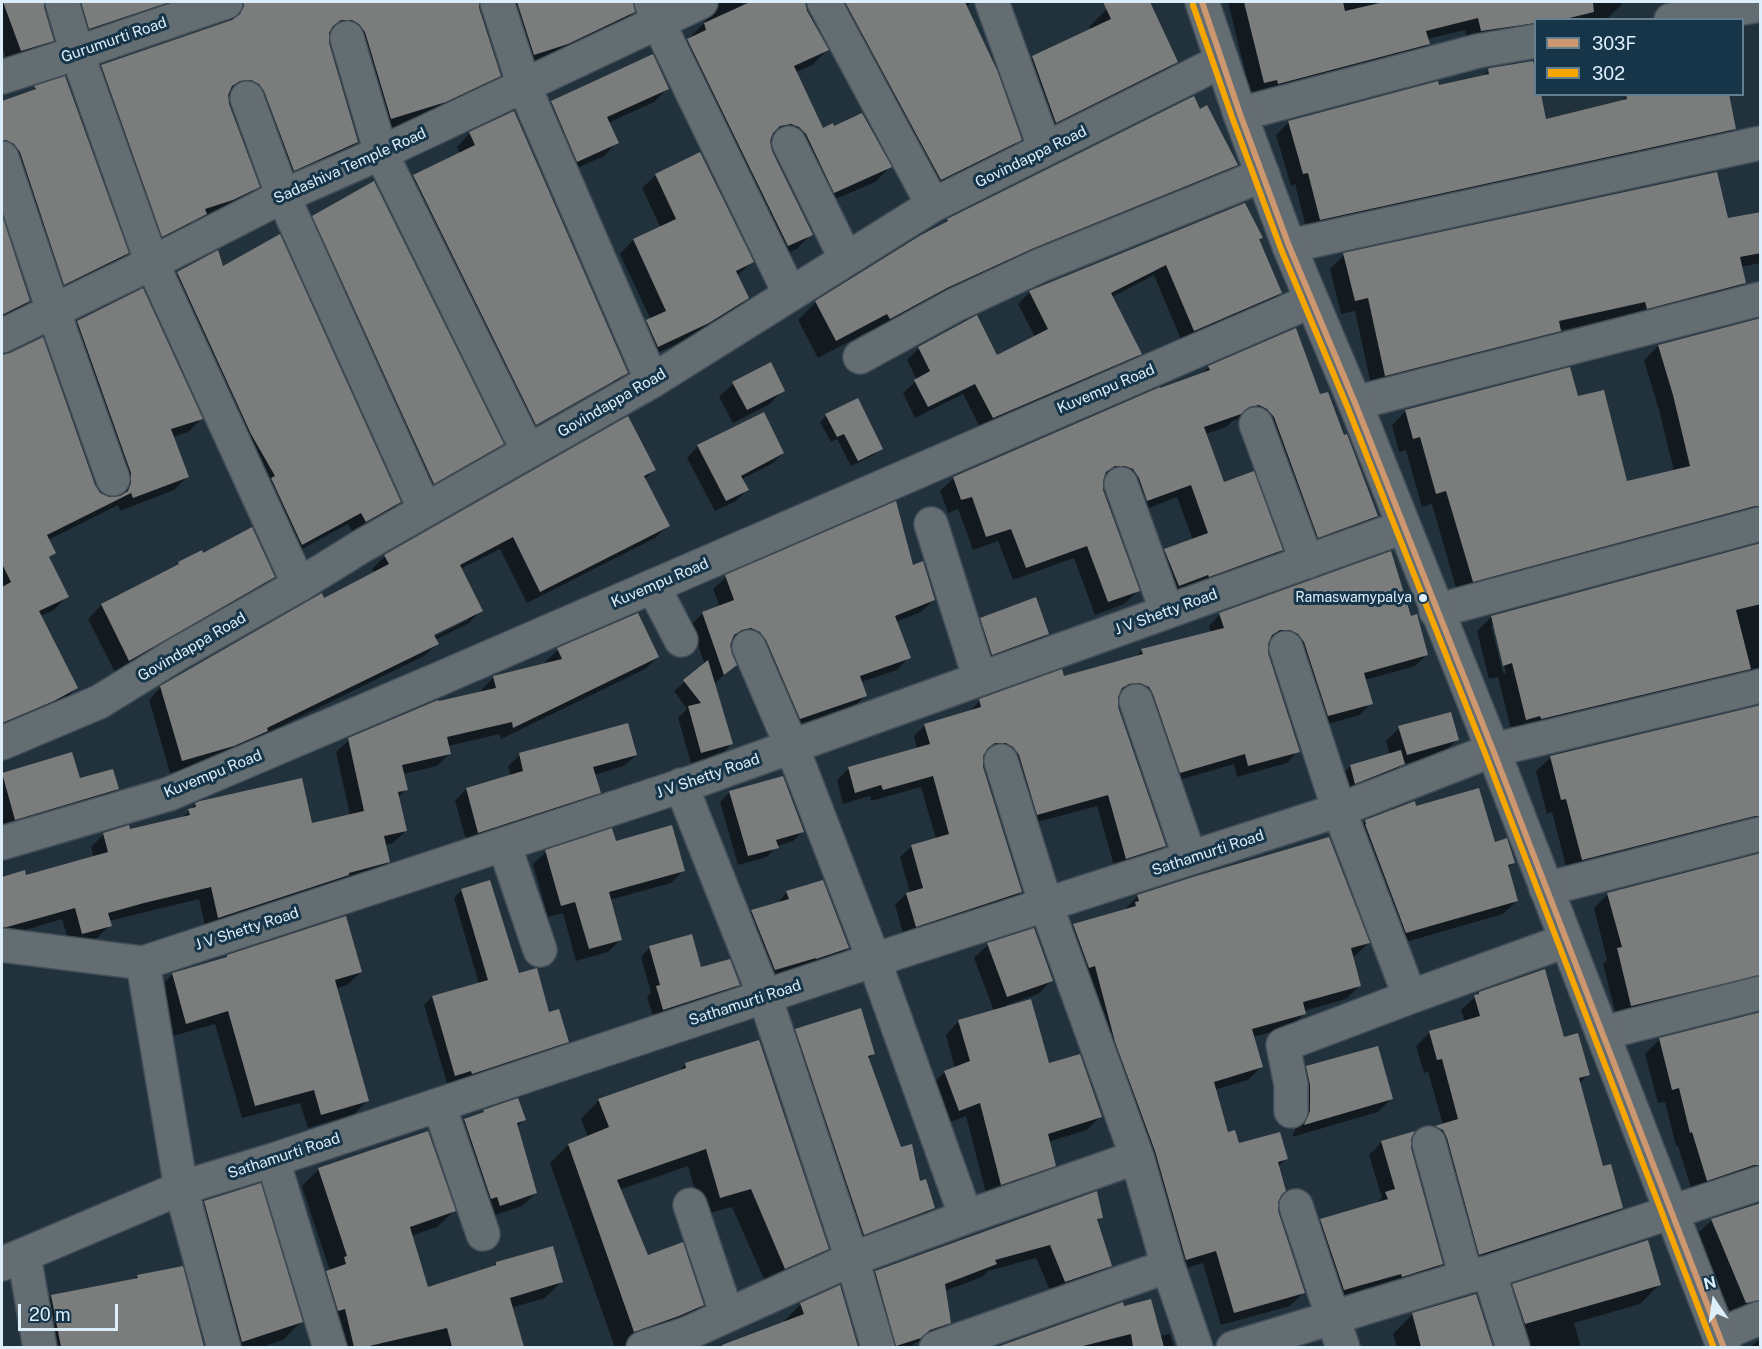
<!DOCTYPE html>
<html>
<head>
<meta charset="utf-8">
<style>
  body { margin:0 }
  #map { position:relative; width:1762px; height:1349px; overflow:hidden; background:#22323d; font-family:"Public Sans",sans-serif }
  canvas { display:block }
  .frame { position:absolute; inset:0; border:3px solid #ddeefb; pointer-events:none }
  .legend { position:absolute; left:1534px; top:18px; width:210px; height:78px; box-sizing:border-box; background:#173548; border:2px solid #667f90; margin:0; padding:8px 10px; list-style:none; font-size:18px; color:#ddeefb }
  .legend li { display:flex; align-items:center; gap:12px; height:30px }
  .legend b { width:30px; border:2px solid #667f90 }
  .north { position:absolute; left:1684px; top:1271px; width:60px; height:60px; -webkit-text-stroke:4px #173548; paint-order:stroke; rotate:347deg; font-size:16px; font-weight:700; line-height:24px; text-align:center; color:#ddeefb }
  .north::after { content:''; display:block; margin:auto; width:21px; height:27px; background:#ddeefb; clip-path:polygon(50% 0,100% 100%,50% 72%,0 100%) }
  .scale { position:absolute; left:18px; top:1304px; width:100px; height:27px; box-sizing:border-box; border:3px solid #ddeefb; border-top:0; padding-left:8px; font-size:18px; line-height:21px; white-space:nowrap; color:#ddeefb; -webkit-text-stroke:4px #173548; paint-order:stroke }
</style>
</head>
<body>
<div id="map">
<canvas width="1762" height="1349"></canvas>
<div class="frame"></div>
<ul class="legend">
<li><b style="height:8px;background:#cd976f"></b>303F</li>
<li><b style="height:8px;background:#f7a600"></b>302</li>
</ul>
<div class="north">N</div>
<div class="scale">20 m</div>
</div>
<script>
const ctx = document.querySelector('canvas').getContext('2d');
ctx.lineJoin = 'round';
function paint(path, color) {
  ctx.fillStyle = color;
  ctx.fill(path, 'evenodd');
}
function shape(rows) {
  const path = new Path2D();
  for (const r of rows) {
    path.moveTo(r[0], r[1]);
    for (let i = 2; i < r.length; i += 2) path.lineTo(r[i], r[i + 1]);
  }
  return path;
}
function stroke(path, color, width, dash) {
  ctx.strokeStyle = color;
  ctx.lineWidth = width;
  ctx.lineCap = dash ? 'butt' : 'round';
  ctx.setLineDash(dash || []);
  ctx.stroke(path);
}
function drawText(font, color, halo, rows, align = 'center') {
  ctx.font = font + ' "Public Sans",sans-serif';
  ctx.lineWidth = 6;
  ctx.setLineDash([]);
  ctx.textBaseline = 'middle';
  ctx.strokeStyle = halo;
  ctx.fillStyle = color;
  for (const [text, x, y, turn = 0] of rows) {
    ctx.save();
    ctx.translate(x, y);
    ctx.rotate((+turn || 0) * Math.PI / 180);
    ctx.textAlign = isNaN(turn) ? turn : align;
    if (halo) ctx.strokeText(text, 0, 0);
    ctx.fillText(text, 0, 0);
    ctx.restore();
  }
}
const shadow = shape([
  [2,2,42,2,42,7,52,40,39,54,8,64,2,46],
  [61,2,171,2,161,12,76,41],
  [222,2,477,2,478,7,499,75,485,90,429,116,376,133,337,34,327,34,327,43,357,142,342,157,279,184,235,94,229,94,216,36,230,21,230,12],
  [493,2,632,2,633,12,618,27,552,58,519,68],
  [698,2,742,2,743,5,750,2,804,2,806,11,827,50,812,65,796,72,822,130,890,167,875,182,819,206,775,138,769,140,771,151,811,234,797,249,773,260,673,55,704,23,706,20,703,8],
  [820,2,971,2,966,7,1020,139,1005,154,926,194],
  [1123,2,1148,2,1176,62,1159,79,1038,139,1015,75,1032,58,1091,30,1089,27,1107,9],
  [1228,2,1621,2,1622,4,1609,17,1598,20,1536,20,1536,35,1468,44,1465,30,1427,39,1428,44,1415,57,1251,95],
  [102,66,258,186,246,198,220,212,201,218,193,225,151,247,90,78],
  [1489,70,1536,94,1545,121,1621,102,1627,96,1735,128,1722,141,1307,232,1295,184,1291,186,1276,135,1289,122,1482,77],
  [65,78,127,253,114,266,51,297,2,157,2,103,30,93,35,88],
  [668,88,654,102,608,123,617,142,604,156,564,174,538,116,552,103],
  [1199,111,1236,165,1218,183,872,336,869,331,818,358,798,320,816,302,942,226,948,220],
  [470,133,626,373,613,386,522,438,400,189,413,176,460,154,457,147],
  [613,380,613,383,530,430,529,428],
  [656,175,752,262,737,276,747,298,734,311,694,336,644,359,634,335,651,320,620,254,633,240,661,228,642,188],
  [1244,205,1261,237,1258,240,1280,293,1268,305,1182,342,1154,275,1112,297,1141,353,1129,365,981,429,963,394,915,418,903,393,917,380,907,360,919,348,964,323,997,357,1035,337,1018,304,1029,293],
  [1760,213,1760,263,1741,267,1744,283,1730,297,1631,315,1559,331,1546,344,1372,389,1355,311,1341,314,1330,269,1344,255,1727,220],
  [313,217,502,444,489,456,421,495,301,230],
  [2,220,29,301,15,314,2,321],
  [177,273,399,502,387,514,353,533,348,524,289,556,165,285],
  [1760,320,1760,527,1458,595,1432,504,1422,507,1406,450,1399,452,1392,425,1406,411,1577,397,1626,483,1674,471,1659,410,1644,360,1658,346],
  [78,322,201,419,188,432,172,437,187,477,174,490,120,511,118,505,48,540,54,553,48,559,67,596,54,610,40,616,76,688,63,701,2,729,2,356,11,354,99,494,109,499,119,498,118,487,64,335],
  [770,364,783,390,770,404,733,423,719,397,733,384],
  [1209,367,1319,396,1376,516,1363,529,1305,550,1245,418,1234,420,1226,427,1205,434,1223,484,1281,550,1268,563,1165,598,1152,564,1165,550,1193,540,1177,497,1134,514,1111,478,1102,479,1102,491,1138,591,1124,604,1095,615,1074,558,1013,580,998,541,973,550,958,509,948,513,940,491,954,478,1201,375],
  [826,416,881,448,874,455,851,466,837,439,831,442,820,422],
  [698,446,783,453,772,464,742,479,747,490,736,501,715,511,687,458],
  [654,470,644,480,668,526,655,538,527,603,500,549,460,569,481,610,469,623,435,640,437,644,424,656,261,736,254,744,220,758,170,773,149,700,161,687,375,573,372,569,385,556],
  [468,616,468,620,428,640,427,637],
  [1760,545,1760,689,1512,733,1498,677,1489,679,1477,631,1491,617],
  [1491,625,1494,625,1506,673,1503,673],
  [201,552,202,555,273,577,260,590,116,674,88,619,101,605,174,568,179,564],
  [912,567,934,600,921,612,896,622,909,657,897,670,861,682,866,695,853,708,788,730,739,640,730,641,729,645,735,665,714,684,731,744,721,755,691,763,678,718,687,709,674,691,705,665,691,625,703,613,720,607,713,589,726,577],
  [1220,614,1410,618,1427,654,1415,666,1365,680,1371,703,1360,715,1317,727,1278,641,1267,641,1267,654,1298,751,1287,763,1237,777,1234,764,1169,783,1127,693,1117,694,1117,707,1164,846,1153,857,1115,869,1097,806,1026,825,994,754,982,754,982,767,1021,892,1009,903,904,937,895,905,906,894,910,893,900,857,912,846,936,839,921,787,871,801,870,796,843,804,837,780,848,769,917,749,914,736,925,725,968,713,980,701,1135,658,1142,650,1211,633,1209,626],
  [981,619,1047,634,1034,647,979,667,968,633],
  [558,650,658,657,645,669,501,739,500,734,448,746,449,754,437,766,403,774,406,789,398,798,406,831,393,843,385,845,389,861,376,874,206,930,199,899,109,921,110,925,97,938,70,946,62,919,2,937,2,878,24,872,25,877,94,858,91,847,104,834,129,831,181,819,195,805,200,803,311,825,350,815,336,752,349,740,482,693,481,690,494,677,546,664,545,662],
  [1760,707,1760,837,1568,874,1552,812,1547,814,1536,771,1551,757],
  [1399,728,1457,739,1444,753,1402,765,1396,770,1349,789,1344,773,1350,766,1390,755,1386,741],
  [71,754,79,780,117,789,104,802,2,832,2,774],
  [520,755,636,755,624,766,594,775,599,792,588,804,467,843,455,801,466,789,511,776,508,766],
  [782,778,803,831,793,841,777,846,767,857,738,865,720,802,729,793],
  [1415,807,1494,844,1513,863,1508,868,1517,901,1503,914,1392,946,1352,835,1366,821],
  [615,843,684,870,671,883,609,900,621,939,608,952,576,961,563,913,548,917,533,864,546,852],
  [1760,855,1760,996,1617,1019,1603,964,1607,960,1594,908,1608,894],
  [462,890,518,974,567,1041,559,1050,463,1081,463,1079,447,1083,424,1005,432,997,479,984,454,898],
  [787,892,848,948,837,959,764,980,741,922,752,911,777,904],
  [1138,896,1368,943,1355,956,1352,957,1360,985,1346,999,1304,1011,1305,1013,1291,1027,1253,1037,1261,1067,1248,1080,1214,1090,1227,1134,1238,1145,1286,1159,1278,1167,1277,1212,1303,1293,1290,1306,1221,1325,1203,1263,1173,1272,1060,939,1074,925,1124,910],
  [988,945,1052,980,1038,994,1006,1005,1007,1007,1048,1065,1101,1116,1087,1130,1048,1142,1054,1165,1041,1179,987,1197,966,1116,946,1124,931,1085,945,1072,955,1068,946,1035,959,1021,994,1011,974,958],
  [650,947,700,969,738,984,729,994,654,1019,647,997,651,993,641,957],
  [361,972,347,985,335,989,367,1101,354,1114,308,1128,300,1103,242,1118,215,1024,173,1036,159,988,172,975],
  [1475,997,1563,1039,1588,1074,1579,1084,1602,1168,1622,1208,1608,1221,1466,1267,1423,1140,1436,1127,1443,1125,1428,1071,1424,1073,1416,1046,1429,1033,1465,1022,1461,1010],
  [1760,1014,1760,1186,1693,1194,1678,1146,1676,1146,1665,1102,1658,1103,1645,1054,1660,1039],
  [796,1030,873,1054,868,1059,900,1149,933,1208,920,1222,850,1247,783,1044],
  [686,1064,827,1248,809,1267,767,1286,732,1207,702,1215,688,1166,619,1190,647,1256,702,1305,684,1323,659,1334,621,1348,615,1348,550,1163,568,1145,588,1137,581,1119,599,1100,678,1072],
  [1307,1067,1391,1099,1378,1112,1292,1137,1297,1126,1294,1081],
  [484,1111,524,1120,517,1127,536,1193,522,1206,486,1218,451,1134,464,1120,480,1115],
  [427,1133,454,1211,437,1227,411,1236,427,1289,492,1268,496,1263,562,1281,545,1298,511,1308,523,1348,334,1348,311,1289,327,1272,330,1271,302,1186,318,1170],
  [1382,1142,1409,1148,1441,1264,1429,1277,1331,1302,1308,1232,1321,1220,1375,1204,1382,1198,1369,1155],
  [205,1203,301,1322,283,1340,259,1348,221,1348,187,1221],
  [1760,1204,1760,1321,1732,1317,1697,1234,1712,1220],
  [1101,1217,1096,1222,1110,1266,1096,1279,1052,1295,1036,1258,988,1271,982,1277,945,1291,950,1322,936,1336,915,1343,909,1348,880,1348,862,1285,876,1272],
  [181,1268,203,1348,37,1348,31,1316,52,1296,134,1280,138,1276],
  [1513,1285,1659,1285,1640,1304,1574,1323,1581,1348,1507,1348,1494,1305],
  [839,1287,857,1348,737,1348,748,1337,785,1323,784,1321,801,1304],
  [1475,1296,1492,1348,1397,1348,1393,1334,1413,1314],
  [1122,1304,1123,1307,1159,1336,1170,1334,1174,1348,998,1348],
  [1760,1340,1760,1348,1750,1348,1756,1342]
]);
const building = shape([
  [3,2,44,2,44,7,54,41,21,51],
  [81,2,170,2,89,29],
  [244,2,479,2,479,8,501,76,446,102,391,119,365,32,359,24,352,20,341,20,333,26,329,33,329,43,358,142,294,171,264,91,259,84,251,80,240,81,232,86,228,95,229,104,260,187,233,200,205,209,207,214,162,237,101,65,232,20,240,14,244,6],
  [517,2,633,2,635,12,568,44,534,55],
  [750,2,805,2,807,11,829,50,794,66,823,128,833,123,834,126,862,113,892,167,834,193,806,134,799,127,791,124,780,126,773,133,770,141,772,151,813,235,788,246,687,39,706,30,704,23],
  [845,2,965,2,997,70,1022,140,941,180],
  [1103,2,1150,2,1178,62,1056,123,1032,56,1111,19],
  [1244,2,1343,2,1345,11,1384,2,1593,2,1594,12,1561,20,1536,20,1536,23,1481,31,1478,18,1426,31,1430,44,1278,84,1277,80,1264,83],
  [653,54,669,89,607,117,619,143,577,162,551,101],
  [1533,61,1536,72,1536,94,1541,94,1546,119,1627,99,1626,94,1729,94,1736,129,1320,220,1308,173,1303,174,1288,121,1438,81,1439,85,1489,74,1488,69,1490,68],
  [65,76,129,253,64,285,20,152,14,144,6,140,2,140,2,101,36,89,34,86],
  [1194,96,1200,109,1207,105,1238,165,1034,248,947,288,890,319,887,314,836,341,815,301,921,235,948,221,947,219],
  [514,111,628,373,536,425,413,175,475,145,469,132],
  [700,152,754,262,736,271,749,298,709,323,658,347,646,320,666,311,633,239,676,219,655,174],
  [1717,172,1728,218,1761,212,1761,253,1740,257,1746,283,1647,309,1645,302,1559,321,1561,331,1385,376,1368,298,1355,301,1343,253],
  [374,181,504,444,434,484,312,216],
  [1245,203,1263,238,1259,239,1282,293,1194,331,1166,265,1111,293,1142,354,993,418,975,384,928,407,914,380,930,371,918,347,977,315,997,355,1048,329,1029,291],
  [2,215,30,301,2,315],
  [280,234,401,502,366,522,361,513,302,545,271,478,275,476,251,434,177,272,218,250,223,266],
  [143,288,203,419,171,429,189,477,133,498,131,493,47,535,56,553,49,557,69,597,39,611,78,688,54,701,2,723,2,587,11,582,2,564,2,355,10,353,43,337,95,485,100,493,109,497,120,496,128,491,131,483,131,473,77,321],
  [1761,318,1761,506,1755,506,1473,582,1446,491,1436,494,1420,437,1413,439,1405,410,1570,367,1578,396,1604,390,1627,481,1690,466,1673,395,1658,345],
  [1296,328,1320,394,1328,392,1344,435,1347,434,1378,516,1318,538,1274,417,1267,409,1259,405,1249,407,1241,414,1204,427,1224,482,1254,471,1283,550,1209,577,1208,575,1179,586,1164,549,1208,533,1191,485,1147,501,1139,478,1133,469,1125,466,1115,466,1106,472,1103,481,1103,490,1140,591,1108,602,1087,546,1026,568,1011,529,986,537,972,497,961,500,953,477,1160,387,1160,388,1210,370,1208,366],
  [771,362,785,391,747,410,732,382],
  [858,398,883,449,858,461,844,434,837,437,825,414],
  [764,412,784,453,741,476,749,490,726,501,697,445],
  [628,416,656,470,644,476,670,526,540,592,513,537,460,565,483,611,434,635,439,644,267,728,268,731,234,746,182,761,160,686,322,593,324,598,389,564,384,555],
  [896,501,913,565,923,561,935,600,895,616,911,658,860,676,867,696,800,719,766,640,760,632,751,628,742,630,734,635,730,645,732,654,737,665,724,675,702,612,734,600,725,575],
  [252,527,275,577,129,661,101,604,179,564,178,562,202,550,203,553],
  [1761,543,1761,604,1736,610,1751,669,1541,719,1540,716,1526,720,1512,663,1503,666,1491,616],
  [1391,551,1411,616,1417,614,1428,655,1364,673,1373,704,1328,716,1304,642,1298,634,1290,630,1280,630,1272,635,1268,644,1268,653,1300,752,1248,766,1245,754,1180,773,1153,694,1149,687,1140,683,1129,684,1122,688,1118,697,1118,707,1166,846,1126,859,1108,795,1037,815,1019,755,1013,747,1006,743,995,743,988,748,983,756,983,767,1022,892,916,927,906,893,923,888,911,845,949,834,933,776,883,790,881,785,855,793,848,767,930,744,924,724,981,707,979,699,1062,669,1064,676,1143,654,1141,649,1224,628,1219,613],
  [1036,597,1049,634,992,655,980,618],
  [638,613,659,657,513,728,512,722,447,737,451,754,402,765,408,790,398,792,407,831,384,836,390,862,349,873,349,875,218,918,211,887,144,903,108,913,112,926,82,934,75,908,7,927,2,927,2,877,25,870,26,875,108,852,103,833,129,825,130,829,190,815,188,809,196,807,195,803,200,801,302,778,312,823,364,811,348,738,438,700,439,701,496,688,493,676,562,659,557,648],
  [708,660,733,744,701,753,688,706,701,703,683,680],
  [1761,705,1761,816,1755,816,1582,860,1566,799,1561,800,1550,756],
  [1451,712,1459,740,1407,755,1398,726],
  [628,723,637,755,593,767,601,793,478,833,466,788,523,771,519,753],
  [1401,750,1405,764,1355,784,1350,765],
  [72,752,80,778,113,769,119,789,15,820,2,773],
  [783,776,804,832,776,840,779,848,748,856,729,791],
  [1479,788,1495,842,1507,838,1508,841,1515,863,1508,865,1518,901,1406,933,1365,824,1366,824,1365,820,1415,801,1416,806],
  [672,825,685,871,609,892,622,940,589,949,575,902,561,906,545,850,612,828,616,841],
  [1329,837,1370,943,1351,948,1361,986,1303,1002,1306,1014,1252,1029,1263,1067,1214,1082,1228,1132,1235,1130,1239,1143,1280,1132,1288,1159,1278,1162,1286,1191,1282,1194,1278,1202,1278,1211,1305,1293,1234,1313,1216,1251,1186,1260,1155,1151,1115,1042,1095,966,1089,968,1073,924,1136,906,1135,902,1139,901,1137,895,1196,876],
  [1761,853,1761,975,1631,1006,1617,948,1622,947,1607,893],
  [490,880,519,973,537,968,549,1012,559,1009,569,1042,472,1074,471,1071,455,1076,432,996,488,980,461,889],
  [823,880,849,948,816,959,816,958,775,970,751,910,789,899,786,891],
  [346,916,362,972,335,980,369,1101,321,1115,314,1090,255,1106,228,1011,186,1024,172,973,227,957,227,955],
  [1034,928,1053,981,1007,997,987,943],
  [692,934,701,967,730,959,740,985,663,1010,656,986,660,985,649,946],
  [1545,969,1564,1037,1578,1033,1590,1075,1579,1078,1603,1166,1611,1164,1623,1208,1479,1255,1447,1138,1443,1130,1435,1126,1458,1119,1442,1059,1437,1060,1429,1031,1480,1016,1474,995,1479,994,1479,992],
  [1031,999,1049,1063,1080,1054,1102,1117,1048,1134,1056,1166,1001,1185,980,1103,959,1111,944,1071,970,1061,958,1020],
  [861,1008,875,1054,868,1056,901,1147,912,1144,920,1181,926,1179,935,1208,864,1235,795,1029],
  [1761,1012,1761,1165,1754,1165,1707,1181,1692,1132,1690,1133,1679,1088,1672,1090,1659,1038],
  [759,1040,829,1249,785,1269,751,1189,720,1198,706,1149,617,1180,648,1255,683,1242,704,1305,679,1316,634,1332,568,1144,609,1127,598,1099,686,1068,685,1063],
  [1378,1046,1393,1099,1304,1125,1310,1111,1310,1085,1306,1066],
  [518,1098,526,1120,517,1123,537,1193,500,1206,497,1197,491,1199,464,1119,484,1112,483,1110],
  [428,1131,456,1211,410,1227,428,1287,496,1265,496,1262,553,1246,563,1282,510,1298,524,1347,452,1347,447,1328,365,1347,354,1347,345,1309,338,1311,326,1271,346,1264,344,1257,347,1256,318,1168],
  [1415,1131,1411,1139,1411,1148,1443,1264,1402,1277,1401,1274,1344,1290,1320,1219,1388,1199,1385,1192,1395,1189,1381,1141],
  [261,1183,303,1322,242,1342,204,1201],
  [1097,1191,1103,1218,1097,1219,1112,1266,1065,1282,1050,1245,995,1260,997,1264,945,1284,951,1323,930,1330,921,1338,896,1346,875,1271],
  [1761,1203,1761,1300,1746,1303,1711,1219],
  [1648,1240,1661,1285,1525,1324,1512,1284],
  [183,1266,204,1347,61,1347,51,1295,138,1278,137,1275],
  [840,1285,858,1347,723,1347,722,1345,804,1314,800,1303],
  [1476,1294,1493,1347,1421,1347,1412,1313],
  [1151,1299,1164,1347,1133,1347,1131,1334,1079,1347,997,1347,1123,1302,1124,1306]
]);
const minor = shape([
  [62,2,77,53,152,263,299,585],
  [497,2,524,86,652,381],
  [651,2,658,22,790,294],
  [824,2,933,205],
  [992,2,1045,149],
  [1671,20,1760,5],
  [347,38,381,153,528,451],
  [2,77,77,53,226,2],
  [247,98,283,196,425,510],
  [1240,114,1478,51,1536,41],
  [789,143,846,259],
  [2,158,53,310,113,479],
  [1289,246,1760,143],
  [2,336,152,263,283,196,381,153,701,2],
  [860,357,955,305,1041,265,1263,175],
  [1355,403,1760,299],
  [1256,424,1307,562],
  [1121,484,1167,612],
  [931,524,980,679],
  [653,586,681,640],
  [1436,611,1760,524],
  [749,647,792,747,874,960,966,1217],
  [1286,648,1339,810,1410,997],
  [1136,701,1190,858],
  [2,743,99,702,177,654,299,585,362,546,652,381,933,205,1222,61],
  [1001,761,1046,905,1137,1157,1168,1266,1196,1348],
  [681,785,765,997,852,1259,878,1348],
  [2,843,169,794,439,679,1311,301],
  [504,844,540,950],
  [1546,889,1760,834],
  [2,945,143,963,693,782,1403,527],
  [143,963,181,1188,224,1348],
  [1603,1033,1760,993],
  [439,1105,483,1234],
  [1291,1111,1291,1085,1283,1045,1410,997,1565,941],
  [1429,1143,1466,1277],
  [273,1160,330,1348],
  [690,1205,727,1315],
  [1296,1206,1343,1348],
  [24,1255,40,1348],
  [2,1264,181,1188,273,1160,874,960,1339,810,1493,750,1760,686],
  [1489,1272,1513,1348],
  [1719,1335,1760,1318],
  [643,1348,686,1334,852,1259,966,1217,1137,1157],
  [936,1348,1168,1266],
  [1233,1348,1466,1277,1489,1272,1760,1183]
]);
const tertiary = shape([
  [1202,2,1240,114,1289,246,1355,403,1493,750,1724,1348]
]);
const bus1 = shape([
  [1202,2,1240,114,1289,246,1355,403,1493,750,1724,1348]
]);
const bus2 = shape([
  [1193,5,1232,117,1281,249,1347,406,1485,753,1714,1348]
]);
const markers = [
  [1423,598,5,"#ddeefb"]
];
const busNames = [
  ["Ramaswamypalya",1412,598]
];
const streetNames = [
  ["Gurumurti Road",114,40,-19],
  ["Govindappa Road",1031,157,-26],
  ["Sadashiva Temple Road",350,166,-24],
  ["Kuvempu Road",1106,389,-23],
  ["Govindappa Road",612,403,-30],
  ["Kuvempu Road",660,583,-23],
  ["J V Shetty Road",1166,612,-20],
  ["Govindappa Road",192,647,-30],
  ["Kuvempu Road",213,774,-22],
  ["J V Shetty Road",708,776,-19],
  ["Sathamurti Road",1208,853,-18],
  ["J V Shetty Road",247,929,-18],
  ["Sathamurti Road",745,1003,-18],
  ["Sathamurti Road",284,1156,-18]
];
paint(shadow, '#0007');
paint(building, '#7b7c7c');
stroke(minor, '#424f59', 36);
stroke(tertiary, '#424f59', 36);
stroke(minor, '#646d72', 33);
stroke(tertiary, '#646d72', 33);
stroke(bus1, '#cd976f', 6);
stroke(bus2, '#f7a600', 6);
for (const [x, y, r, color] of markers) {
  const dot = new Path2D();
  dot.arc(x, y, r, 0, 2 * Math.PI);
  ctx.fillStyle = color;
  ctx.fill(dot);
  stroke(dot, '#173548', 2);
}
drawText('14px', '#ddeefb', '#173548', busNames, 'right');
drawText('15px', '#ddeefb', '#173548', streetNames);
</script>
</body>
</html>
